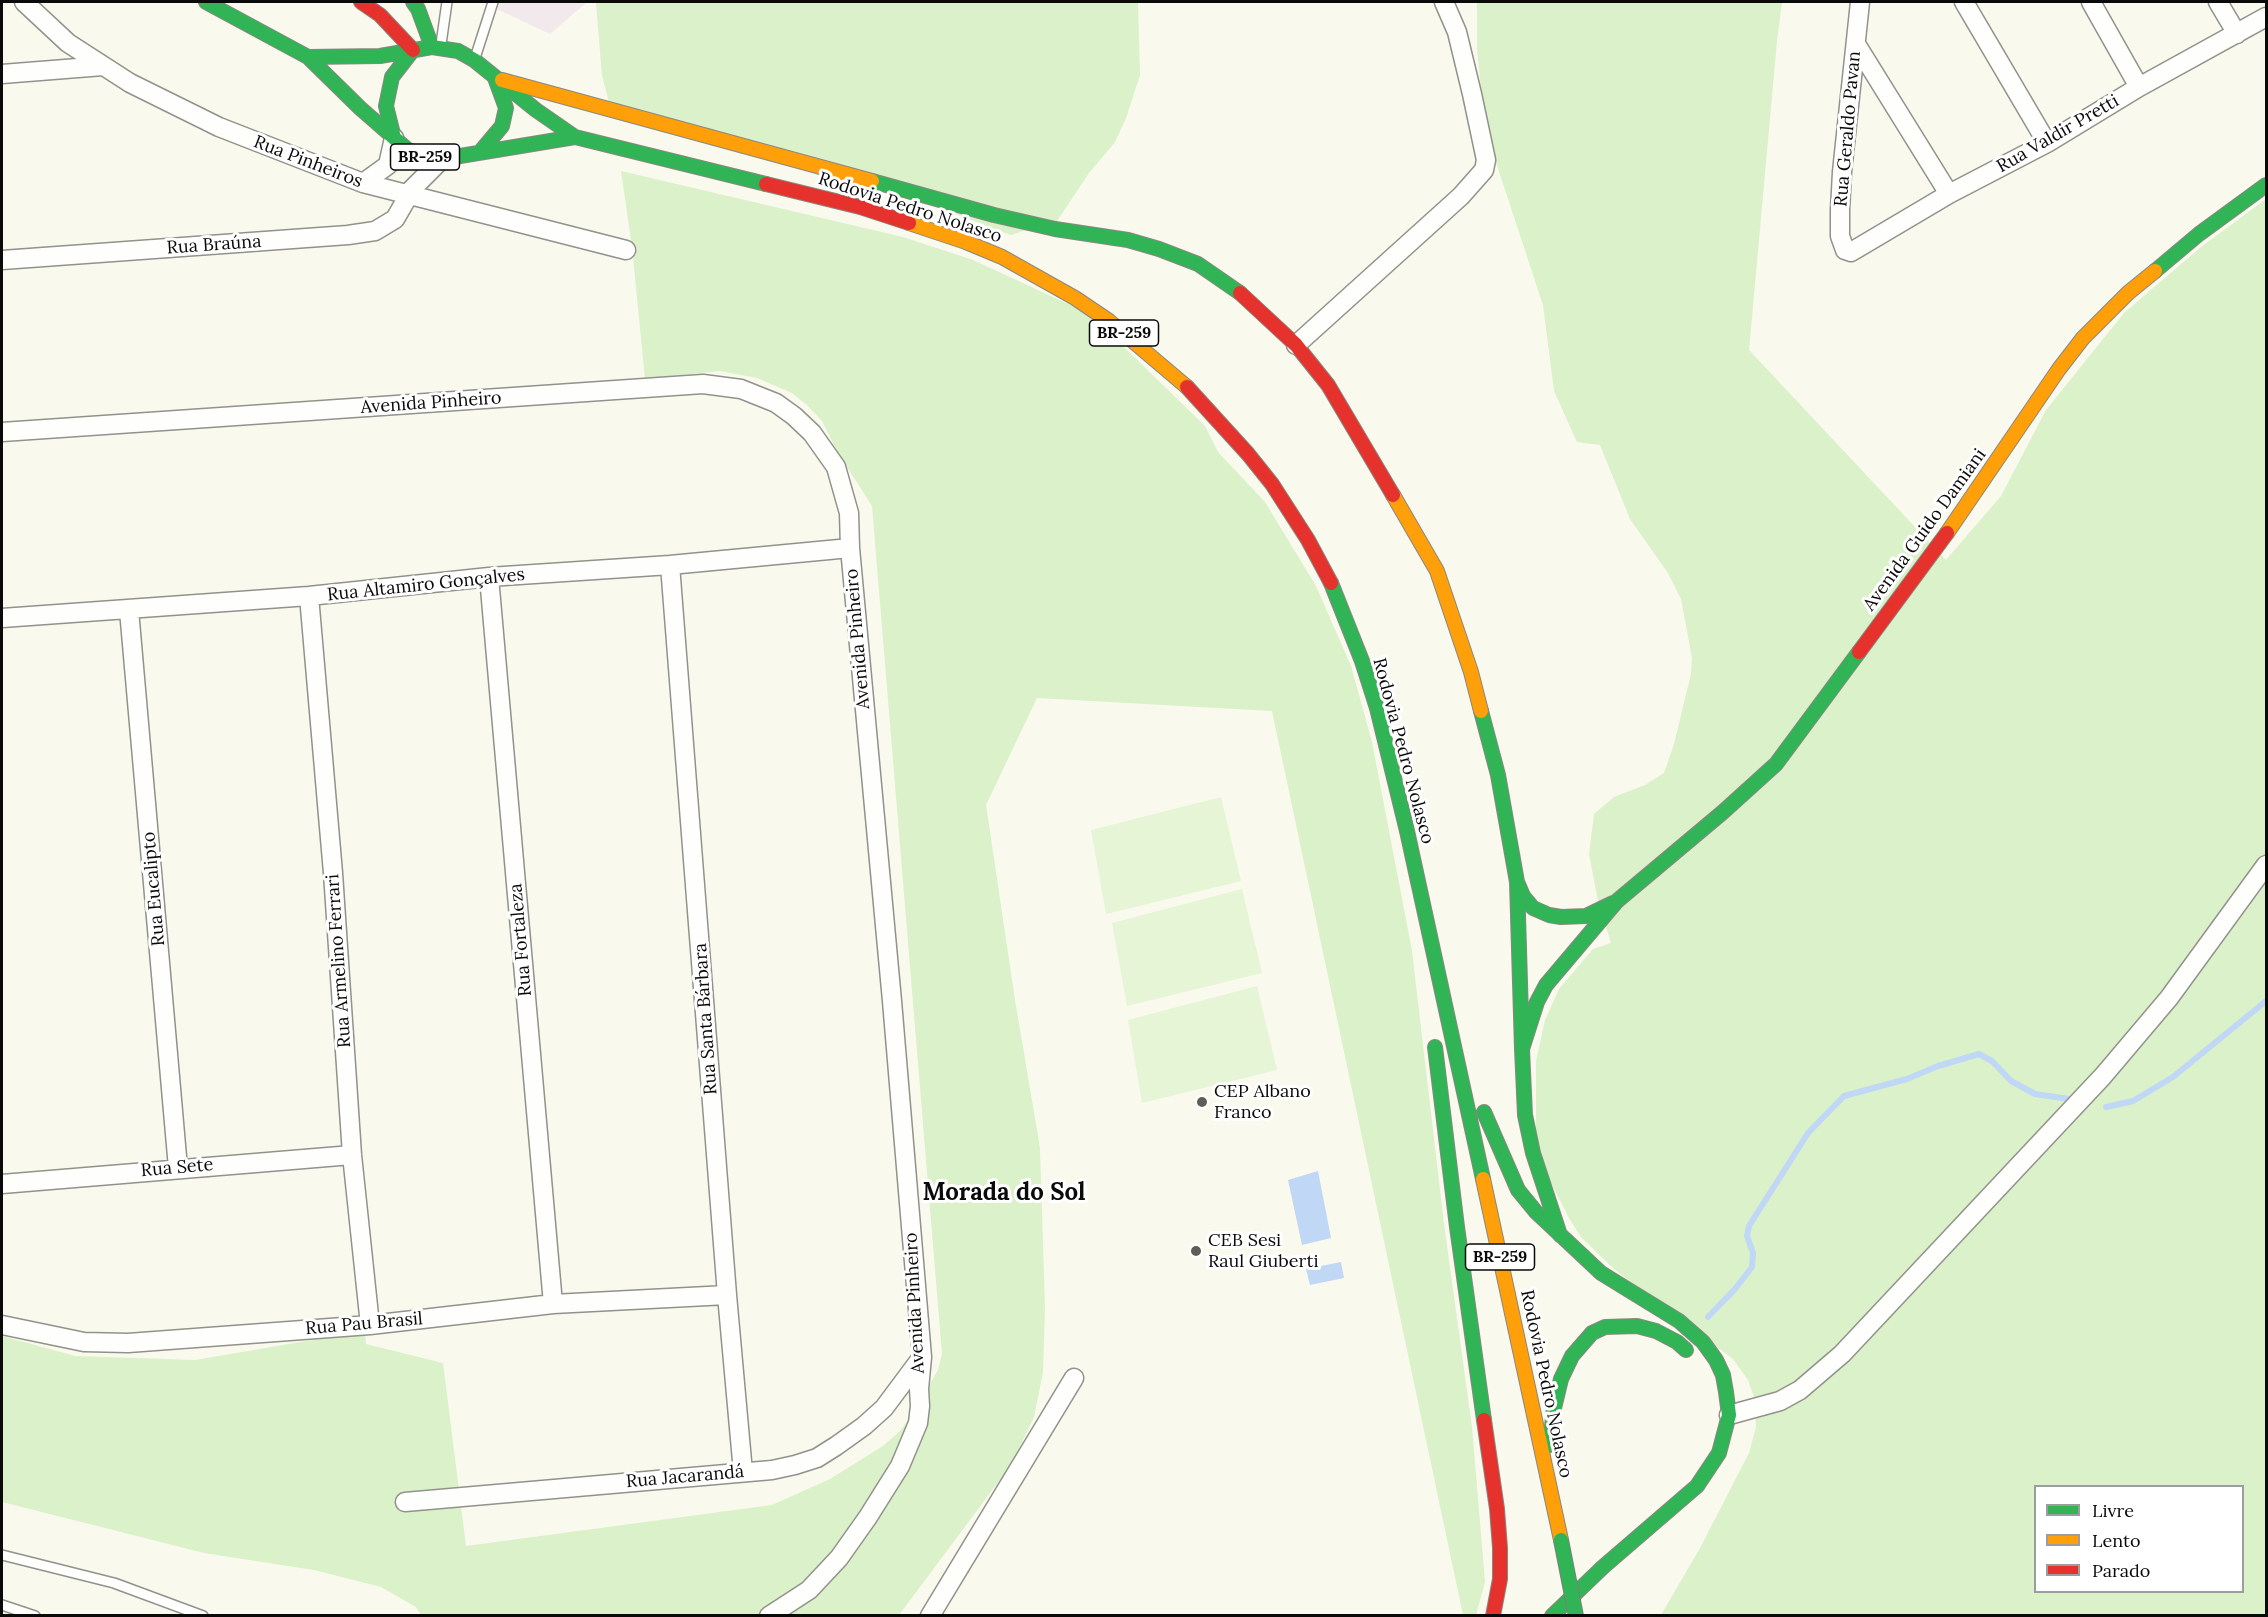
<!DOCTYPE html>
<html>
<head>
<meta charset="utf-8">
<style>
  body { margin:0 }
  #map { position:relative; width:2268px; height:1617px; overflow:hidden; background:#f9f9ed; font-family:Lora,serif }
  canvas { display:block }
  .frame { position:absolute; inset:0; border:3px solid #0a0a0a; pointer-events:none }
  .legend { position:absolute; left:2034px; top:1485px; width:210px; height:108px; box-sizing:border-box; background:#fff; border:2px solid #9d9d9d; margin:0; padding:8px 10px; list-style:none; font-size:18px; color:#0a0a0a }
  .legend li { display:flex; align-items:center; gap:12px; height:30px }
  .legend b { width:30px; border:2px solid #9d9d9d }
</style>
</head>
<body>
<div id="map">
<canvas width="2268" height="1617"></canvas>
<div class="frame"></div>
<ul class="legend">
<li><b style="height:8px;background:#30b455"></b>Livre</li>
<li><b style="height:8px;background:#ff9f0a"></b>Lento</li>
<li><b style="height:8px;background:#e5322d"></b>Parado</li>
</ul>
</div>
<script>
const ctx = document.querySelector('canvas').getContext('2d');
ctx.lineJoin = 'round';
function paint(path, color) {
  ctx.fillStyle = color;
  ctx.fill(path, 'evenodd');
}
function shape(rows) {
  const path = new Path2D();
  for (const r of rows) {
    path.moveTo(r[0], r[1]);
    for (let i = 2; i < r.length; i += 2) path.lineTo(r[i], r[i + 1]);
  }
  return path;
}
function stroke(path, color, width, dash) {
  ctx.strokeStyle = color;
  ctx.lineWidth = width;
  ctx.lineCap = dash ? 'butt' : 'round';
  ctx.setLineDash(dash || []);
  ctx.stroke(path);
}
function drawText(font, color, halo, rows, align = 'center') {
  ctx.font = font + ' Lora,serif';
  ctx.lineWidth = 6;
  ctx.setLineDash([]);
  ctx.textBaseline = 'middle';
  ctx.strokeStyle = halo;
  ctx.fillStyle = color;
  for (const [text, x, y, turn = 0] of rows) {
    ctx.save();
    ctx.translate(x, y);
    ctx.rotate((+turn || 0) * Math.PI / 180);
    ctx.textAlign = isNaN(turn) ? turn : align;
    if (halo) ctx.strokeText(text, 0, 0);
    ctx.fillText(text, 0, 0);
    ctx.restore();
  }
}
const industrial = shape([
  [482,2,587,2,550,34]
]);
const green = shape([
  [600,2,1138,2,1140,75,1126,118,1115,142,1089,173,1053,227,1045,224,1011,235,929,204,609,102,602,76,596,3],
  [1477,2,1782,2,1777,41,1749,350,1946,560,2001,496,2046,410,2124,313,2201,247,2266,199,2266,1615,1661,1615,1700,1548,1749,1453,1756,1427,1755,1400,1748,1380,1733,1359,1614,1269,1581,1237,1569,1218,1549,1179,1536,1133,1536,1061,1545,1020,1559,989,1593,949,1611,943,1598,901,1589,854,1594,814,1614,797,1645,785,1664,773,1674,744,1691,674,1692,658,1681,599,1668,573,1630,519,1600,445,1577,442,1554,391,1543,305,1485,129,1477,48],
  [2036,1486,2242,1486,2242,1592,2036,1592],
  [621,171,903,237,973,260,1090,314,1205,426,1218,452,1265,502,1316,586,1351,666,1372,742,1412,951,1444,1224,1472,1427,1485,1582,1476,1615,1463,1615,1272,711,1037,698,986,805,1015,1000,1040,1148,1045,1308,1043,1372,1034,1417,1011,1465,899,1615,421,1615,416,1607,381,1587,314,1570,204,1553,2,1502,2,1336,75,1356,195,1360,365,1331,366,1344,443,1363,466,1546,772,1505,830,1479,883,1446,901,1430,914,1412,938,1370,942,1354,872,506,838,453,822,421,808,406,792,393,757,378,720,371,645,379,632,247]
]);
const pitch = shape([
  [1221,797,1241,881,1106,914,1091,830],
  [1242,889,1262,973,1127,1006,1112,923],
  [1257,986,1277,1070,1142,1103,1128,1020]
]);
const water = shape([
  [1318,1171,1331,1238,1302,1245,1288,1180],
  [1341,1262,1344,1278,1310,1285,1306,1269]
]);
const stream = shape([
  [2106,1107,2133,1101,2173,1077,2266,1001],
  [1708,1317,1735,1289,1752,1267,1753,1253,1747,1236,1749,1226,1808,1133,1844,1096,1907,1079,1938,1066,1979,1054,1992,1061,2011,1081,2035,1094,2069,1099]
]);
const lane = shape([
  [441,44,447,2],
  [476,55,493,2],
  [2,1555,114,1583,203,1616],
  [2,1605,35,1616]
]);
const street = shape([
  [24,2,68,43,130,83,219,127,363,183,626,250],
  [1860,2,1842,172,1840,210,1840,236,1845,250,1851,252,1949,194,2047,143,2139,87,2266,17],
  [1964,2,2047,143],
  [2091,2,2139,87],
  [2218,2,2237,34],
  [1856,44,1949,194],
  [2,74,103,66],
  [363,183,388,165,394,138],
  [2,260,348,235,375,231,395,219,406,200,407,194,443,158],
  [1296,345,1461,196,1484,170,1486,160,1472,94,1457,32,1444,2],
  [2,432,703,384,741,389,776,403,794,416,812,433,836,467,849,513,850,548,892,1001,922,1357,919,1389,920,1406,918,1423,900,1466,868,1517,839,1558,809,1590,769,1616],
  [670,565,727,1295,743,1472],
  [489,577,553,1304],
  [309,596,333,873,352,1155,370,1325],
  [129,610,178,1168],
  [2,618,309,596,489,577,670,565,850,548],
  [2,1184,352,1155],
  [2,1325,84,1342,128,1343,370,1325,553,1304,727,1295],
  [1729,1415,1780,1401,1800,1390,1842,1354,2103,1076,2169,998,2266,865],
  [405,1502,772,1470,795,1465,817,1458,836,1446,864,1426,884,1408,922,1357],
  [930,1616,1074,1378]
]);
const fast = shape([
  [206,2,308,57,360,108,408,150,425,157,460,156,575,137],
  [413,2,418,9,432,47],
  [308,57,380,56,432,47,458,51,474,60,536,110,575,137,766,184],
  [394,138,386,106,392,77,413,50],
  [481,151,502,126,506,108,495,78],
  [872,181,994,215,1055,229,1128,240,1159,249,1198,264,1240,293],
  [2155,271,2199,234,2266,185],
  [1331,583,1362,661,1377,708,1407,831,1483,1179],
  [1481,711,1498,775,1517,882,1522,1049],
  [1517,882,1523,896,1533,908,1549,915,1561,917,1586,916,1613,903],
  [1435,1047,1457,1227,1484,1420],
  [1484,1112,1518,1190,1536,1212,1601,1273,1679,1321,1703,1342,1716,1360,1723,1375,1726,1392,1729,1415,1719,1453,1697,1486,1603,1567,1552,1616],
  [1560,1235,1533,1153,1525,1115,1522,1049,1537,1002,1546,985,1617,901,1723,812,1776,764,1859,652],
  [1550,1445,1554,1408,1561,1379,1572,1356,1592,1333,1605,1327,1637,1326,1656,1331,1677,1342,1686,1350]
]);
const slow = shape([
  [502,80,872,181],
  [909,223,966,242,1002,257,1075,298,1109,321,1187,387],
  [1393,495,1437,571,1471,672,1481,711],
  [1947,533,2059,369,2083,338,2128,293,2155,271],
  [1483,1179,1561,1540]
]);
const jam = shape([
  [361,2,380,15,413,50],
  [766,184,860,207,909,223],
  [1240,293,1296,345,1328,385,1393,495],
  [1187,387,1248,454,1272,484,1308,540,1331,583],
  [1859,652,1947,533],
  [1484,1420,1497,1509,1500,1548,1500,1579,1493,1616]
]);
const fastBridge = shape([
  [1561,1540,1576,1616]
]);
const markers = [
  [1202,1102,6,"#5e5e59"],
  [1196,1251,6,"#5e5e59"]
];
const shields = [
  [425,157,69],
  [1124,333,69],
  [1500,1257,69]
];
const shieldNames = [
  ["BR-259",425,157],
  ["BR-259",1124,333],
  ["BR-259",1500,1257]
];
const streetNames = [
  ["Rua Geraldo Pavan",1848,129,-85],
  ["Rua Valdir Pretti",2058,134,-30],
  ["Rua Pinheiros",308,162,21],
  ["Rodovia Pedro Nolasco",910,208,18],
  ["Rua Braúna",214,245,-4],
  ["Avenida Pinheiro",431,403,-4],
  ["Avenida Guido Damiani",1925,530,-54],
  ["Rua Altamiro Gonçalves",426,585,-6],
  ["Avenida Pinheiro",858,639,-95],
  ["Rodovia Pedro Nolasco",1403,751,75],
  ["Rua Eucalipto",154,889,-95],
  ["Rua Fortaleza",521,940,-95],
  ["Rua Armelino Ferrari",339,961,-94],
  ["Rua Santa Bárbara",706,1019,-94],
  ["Rua Sete",177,1168,-5],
  ["Avenida Pinheiro",915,1303,-93],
  ["Rua Pau Brasil",364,1324,-5],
  ["Rodovia Pedro Nolasco",1546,1384,78],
  ["Rua Jacarandá",685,1477,-5]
];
const poiNames = [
  ["CEP Albano",1214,1092],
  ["Franco",1214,1113],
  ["CEB Sesi",1208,1241],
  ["Raul Giuberti",1208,1262]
];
const districtNames = [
  ["Morada do Sol",1004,1193]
];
paint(industrial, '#f1e9eb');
paint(green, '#daf1ca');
paint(pitch, '#e6f5d5');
paint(water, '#c0d7f6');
stroke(stream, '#c0d7f6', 6);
stroke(lane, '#92928c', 12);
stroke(street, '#92928c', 21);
stroke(fast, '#888883', 16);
stroke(slow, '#888883', 16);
stroke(jam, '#888883', 16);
stroke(lane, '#fefefc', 9);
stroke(street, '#fefefc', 18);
stroke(fast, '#30b455', 14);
stroke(slow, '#ff9f0a', 14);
stroke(jam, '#e5322d', 14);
stroke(fastBridge, '#7f7f7a', 16, []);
stroke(fastBridge, '#30b455', 14);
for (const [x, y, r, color] of markers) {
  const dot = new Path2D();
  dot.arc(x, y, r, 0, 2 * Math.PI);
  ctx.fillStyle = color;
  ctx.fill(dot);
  stroke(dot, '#fff', 2);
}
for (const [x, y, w] of shields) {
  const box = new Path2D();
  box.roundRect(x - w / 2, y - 13, w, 26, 4.5);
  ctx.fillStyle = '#fff';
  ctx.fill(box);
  stroke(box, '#0a0a0a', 1.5);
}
drawText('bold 16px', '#0a0a0a', null, shieldNames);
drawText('18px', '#0a0a0a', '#fff', streetNames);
drawText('18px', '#0a0a0a', '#fff', poiNames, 'left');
drawText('bold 24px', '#0a0a0a', '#fff', districtNames);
</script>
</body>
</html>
